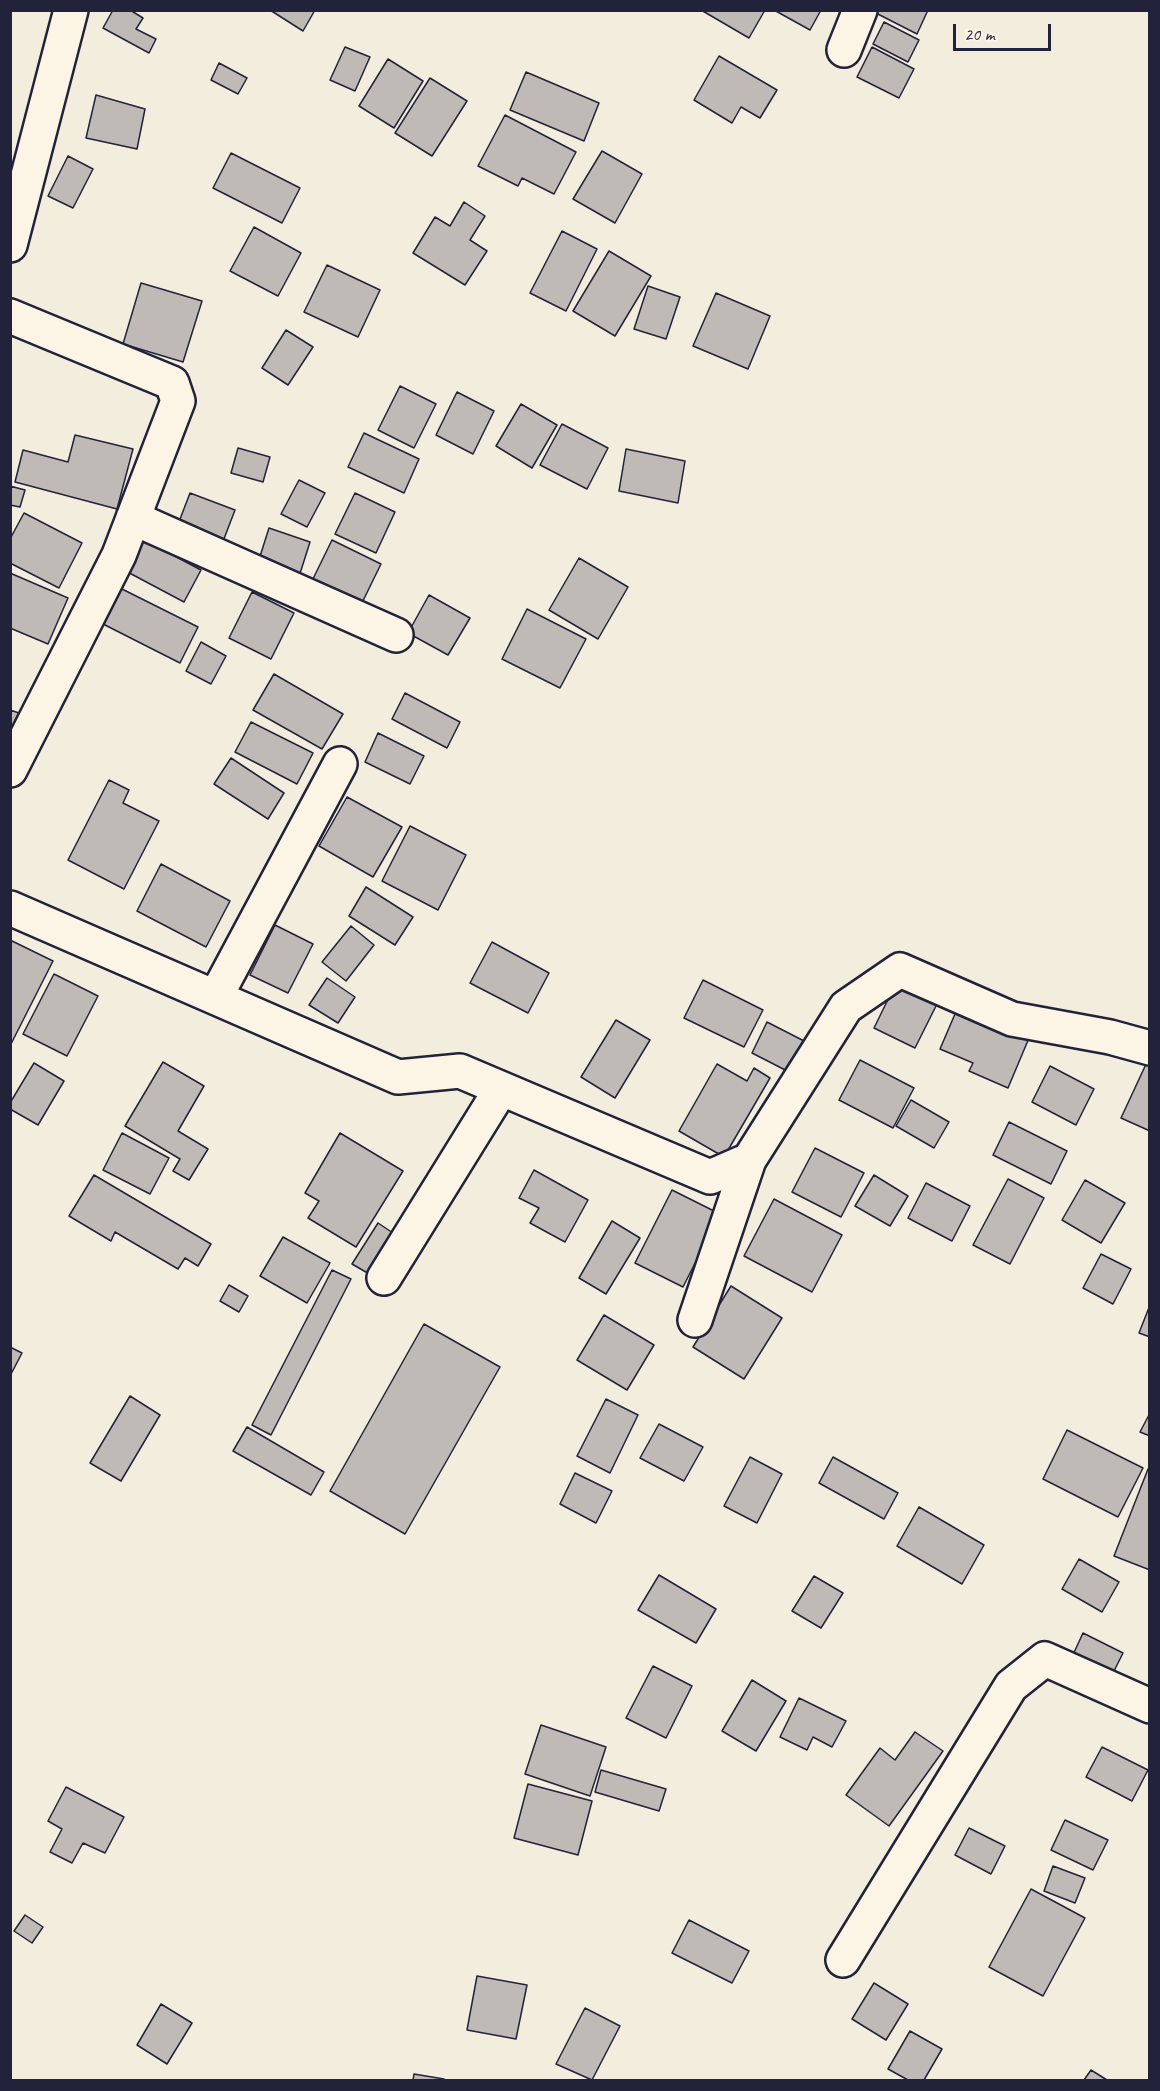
<!DOCTYPE html>
<html>
<head>
<meta charset="utf-8">
<style>
  body { margin:0 }
  #map { position:relative; width:1160px; height:2091px; overflow:hidden; background:#f3edde; font-family:Caveat,sans-serif }
  canvas { display:block }
  .frame { position:absolute; inset:0; border:12px solid #22223b; pointer-events:none }
  .scale { position:absolute; left:953px; top:24px; width:98px; height:27px; box-sizing:border-box; border:3px solid #22223b; border-top:0; padding-left:8px; font-size:18px; line-height:21px; white-space:nowrap; color:#22223b; -webkit-text-stroke:4px #fcf5e5; paint-order:stroke }
</style>
</head>
<body>
<div id="map">
<canvas width="1160" height="2091"></canvas>
<div class="frame"></div>
<div class="scale">20 m</div>
</div>
<script>
const ctx = document.querySelector('canvas').getContext('2d');
ctx.lineJoin = 'round';
function paint(path, color) {
  ctx.fillStyle = color;
  ctx.fill(path, 'evenodd');
}
function shape(rows) {
  const path = new Path2D();
  for (const r of rows) {
    path.moveTo(r[0], r[1]);
    for (let i = 2; i < r.length; i += 2) path.lineTo(r[i], r[i + 1]);
  }
  return path;
}
function stroke(path, color, width, dash) {
  ctx.strokeStyle = color;
  ctx.lineWidth = width;
  ctx.lineCap = dash ? 'butt' : 'round';
  ctx.setLineDash(dash || []);
  ctx.stroke(path);
}
const building = shape([
  [113,10,130,10,143,18,136,29,156,39,149,53,103,28,113,10],
  [270,10,315,10,303,31,270,10],
  [701,10,765,10,749,38,701,10],
  [774,10,821,10,810,30,774,10],
  [870,10,928,10,917,34,870,10],
  [884,22,919,40,908,62,873,44,884,22],
  [345,47,370,57,355,91,330,80,345,47],
  [872,47,914,69,899,98,857,77,872,47],
  [719,56,777,90,760,118,741,107,732,123,694,100,719,56],
  [388,59,423,81,394,128,359,106,388,59],
  [219,63,247,78,238,94,211,80,219,63],
  [526,72,599,103,584,141,510,110,526,72],
  [430,78,467,101,432,156,395,133,430,78],
  [96,95,145,109,137,149,86,138,96,95],
  [505,115,576,152,554,194,522,178,518,186,478,166,505,115],
  [602,151,642,174,615,223,573,199,602,151],
  [231,153,300,188,282,223,213,188,231,153],
  [68,156,93,169,73,208,48,196,68,156],
  [464,202,485,216,470,240,487,251,465,285,413,253,435,217,450,226,464,202],
  [254,227,301,253,278,296,230,271,254,227],
  [562,231,597,249,566,311,530,293,562,231],
  [609,251,651,276,615,336,573,311,609,251],
  [327,265,380,290,358,337,304,312,327,265],
  [141,283,202,301,183,362,123,344,141,283],
  [648,286,680,297,666,339,634,329,648,286],
  [716,293,770,316,748,369,693,346,716,293],
  [286,330,313,347,288,385,262,368,286,330],
  [400,386,436,404,414,448,378,430,400,386],
  [457,392,494,411,473,454,436,435,457,392],
  [521,404,557,425,532,468,496,446,521,404],
  [562,424,608,448,587,489,540,465,562,424],
  [364,433,419,459,404,493,348,467,364,433],
  [75,435,133,449,117,509,15,482,23,450,68,462,75,435],
  [238,448,270,457,263,482,231,473,238,448],
  [626,449,685,461,678,503,619,491,626,449],
  [299,480,325,493,307,527,281,514,299,480],
  [10,486,25,490,20,507,10,505,10,486],
  [190,493,235,510,222,544,177,527,190,493],
  [355,493,395,512,376,553,335,534,355,493],
  [24,513,82,543,59,588,10,563,10,539,24,513],
  [269,528,310,542,297,583,256,569,269,528],
  [137,536,201,570,184,602,120,568,137,536],
  [332,540,381,564,358,611,309,587,332,540],
  [579,558,628,587,598,639,549,610,579,558],
  [10,573,68,598,48,644,10,628,10,573],
  [120,588,198,627,180,663,103,624,120,588],
  [252,592,294,613,271,659,229,638,252,592],
  [429,595,470,618,448,655,408,633,429,595],
  [527,609,586,639,560,688,502,659,527,609],
  [201,642,226,656,211,684,186,671,201,642],
  [274,674,343,714,322,749,253,710,274,674],
  [405,693,460,722,447,748,392,719,405,693],
  [10,710,19,713,10,733,10,710],
  [251,722,313,753,297,784,235,752,251,722],
  [378,733,424,756,410,784,365,762,378,733],
  [231,758,284,793,268,819,214,784,231,758],
  [109,780,129,790,123,803,159,821,124,889,68,860,109,780],
  [347,797,402,827,373,877,319,846,347,797],
  [410,826,466,855,438,910,382,881,410,826],
  [161,864,230,901,206,947,137,911,161,864],
  [366,887,413,917,395,945,349,916,366,887],
  [275,925,313,944,288,993,250,975,275,925],
  [351,926,374,945,346,981,322,962,351,926],
  [10,940,53,961,10,1046,10,940],
  [492,942,549,973,528,1013,470,983,492,942],
  [54,974,98,996,67,1056,23,1034,54,974],
  [327,978,355,997,338,1023,309,1005,327,978],
  [703,980,763,1010,744,1047,684,1018,703,980],
  [896,983,937,1004,915,1048,874,1028,896,983],
  [958,1007,1029,1038,1008,1088,969,1071,973,1063,940,1049,958,1007],
  [616,1020,650,1040,615,1098,581,1077,616,1020],
  [767,1022,810,1044,795,1075,752,1053,767,1022],
  [860,1060,914,1088,893,1128,839,1100,860,1060],
  [163,1062,204,1086,178,1131,208,1149,189,1180,173,1171,180,1159,125,1126,163,1062],
  [1147,1062,1150,1063,1150,1131,1121,1118,1147,1062],
  [34,1063,64,1081,38,1125,10,1109,10,1103,34,1063],
  [717,1064,747,1081,754,1068,770,1078,724,1157,679,1131,717,1064],
  [1050,1066,1094,1089,1076,1125,1032,1102,1050,1066],
  [911,1100,949,1122,934,1148,896,1126,911,1100],
  [1009,1122,1067,1151,1051,1184,993,1155,1009,1122],
  [122,1133,169,1158,150,1194,103,1170,122,1133],
  [340,1133,403,1171,356,1247,308,1218,319,1201,305,1193,340,1133],
  [815,1148,864,1173,841,1217,792,1192,815,1148],
  [534,1170,588,1200,565,1242,530,1223,539,1208,519,1198,534,1170],
  [94,1175,211,1244,198,1266,185,1258,178,1269,115,1232,111,1241,69,1216,94,1175],
  [874,1175,908,1196,890,1226,855,1206,874,1175],
  [1008,1179,1044,1198,1010,1264,973,1245,1008,1179],
  [1085,1180,1125,1203,1101,1243,1062,1220,1085,1180],
  [926,1183,970,1206,952,1241,908,1218,926,1183],
  [672,1190,720,1214,683,1287,635,1263,672,1190],
  [774,1199,842,1235,812,1292,744,1256,774,1199],
  [612,1221,640,1238,606,1294,579,1278,612,1221],
  [378,1223,396,1235,371,1275,352,1264,378,1223],
  [283,1237,330,1263,307,1303,260,1276,283,1237],
  [1101,1254,1131,1269,1113,1304,1083,1288,1101,1254],
  [332,1270,351,1279,271,1435,252,1425,332,1270],
  [229,1285,248,1296,239,1312,220,1301,229,1285],
  [731,1286,782,1318,744,1379,693,1347,731,1286],
  [1150,1305,1150,1337,1139,1333,1150,1305],
  [604,1315,654,1345,627,1390,577,1360,604,1315],
  [424,1324,500,1367,405,1534,330,1491,424,1324],
  [10,1347,22,1353,10,1376,10,1347],
  [130,1396,160,1415,121,1481,90,1463,130,1396],
  [606,1399,638,1415,610,1473,577,1456,606,1399],
  [1150,1413,1150,1436,1140,1432,1150,1413],
  [659,1424,703,1447,684,1481,640,1458,659,1424],
  [247,1427,324,1472,311,1495,233,1451,247,1427],
  [1067,1430,1143,1468,1118,1517,1043,1479,1067,1430],
  [750,1457,782,1474,757,1523,724,1506,750,1457],
  [833,1457,898,1493,884,1519,819,1483,833,1457],
  [1148,1469,1150,1469,1150,1570,1114,1556,1148,1469],
  [575,1473,612,1491,596,1523,560,1504,575,1473],
  [919,1507,984,1545,962,1584,897,1546,919,1507],
  [1079,1559,1119,1582,1102,1612,1062,1589,1079,1559],
  [659,1575,716,1609,696,1643,638,1610,659,1575],
  [814,1576,843,1593,821,1628,792,1611,814,1576],
  [1083,1633,1123,1653,1110,1679,1071,1659,1083,1633],
  [653,1666,692,1686,666,1738,626,1718,653,1666],
  [752,1680,786,1701,756,1751,722,1731,752,1680],
  [799,1698,846,1721,832,1747,813,1737,807,1750,780,1737,799,1698],
  [541,1725,606,1747,590,1796,525,1774,541,1725],
  [915,1732,943,1751,889,1826,846,1795,880,1748,895,1760,915,1732],
  [1102,1747,1148,1770,1132,1801,1086,1777,1102,1747],
  [601,1770,666,1789,659,1811,595,1792,601,1770],
  [528,1784,592,1801,578,1855,514,1838,528,1784],
  [66,1787,124,1817,105,1853,83,1843,72,1863,50,1852,62,1829,48,1821,66,1787],
  [1065,1820,1108,1840,1093,1870,1051,1850,1065,1820],
  [969,1828,1005,1846,991,1874,955,1855,969,1828],
  [1053,1866,1085,1878,1075,1903,1044,1891,1053,1866],
  [1031,1889,1085,1918,1043,1996,989,1967,1031,1889],
  [25,1915,43,1927,32,1943,14,1931,25,1915],
  [689,1920,749,1951,732,1983,672,1953,689,1920],
  [477,1976,527,1985,516,2039,467,2030,477,1976],
  [874,1983,908,2004,886,2040,852,2019,874,1983],
  [161,2004,192,2023,167,2064,137,2045,161,2004],
  [585,2008,620,2026,592,2080,556,2064,585,2008],
  [910,2031,942,2049,924,2080,908,2080,888,2069,910,2031],
  [1091,2070,1107,2080,1084,2080,1091,2070],
  [414,2074,444,2079,443,2080,413,2080,414,2074]
]);
const minor = shape([
  [844,50,860,10],
  [10,245,71,10],
  [10,316,172,383,178,401,119,555,10,770],
  [133,518,396,635],
  [10,908,398,1077,460,1071,710,1177,749,1160,846,1007,900,970,1012,1019,1110,1037,1150,1048],
  [216,996,340,764],
  [384,1278,501,1089],
  [695,1320,749,1160],
  [843,1960,1011,1686,1045,1659,1150,1706]
]);
paint(building, '#bfbab6');
stroke(building, '#22223b', 1.5);
stroke(minor, '#22223b', 38);
stroke(minor, '#fcf5e5', 33);
</script>
</body>
</html>
